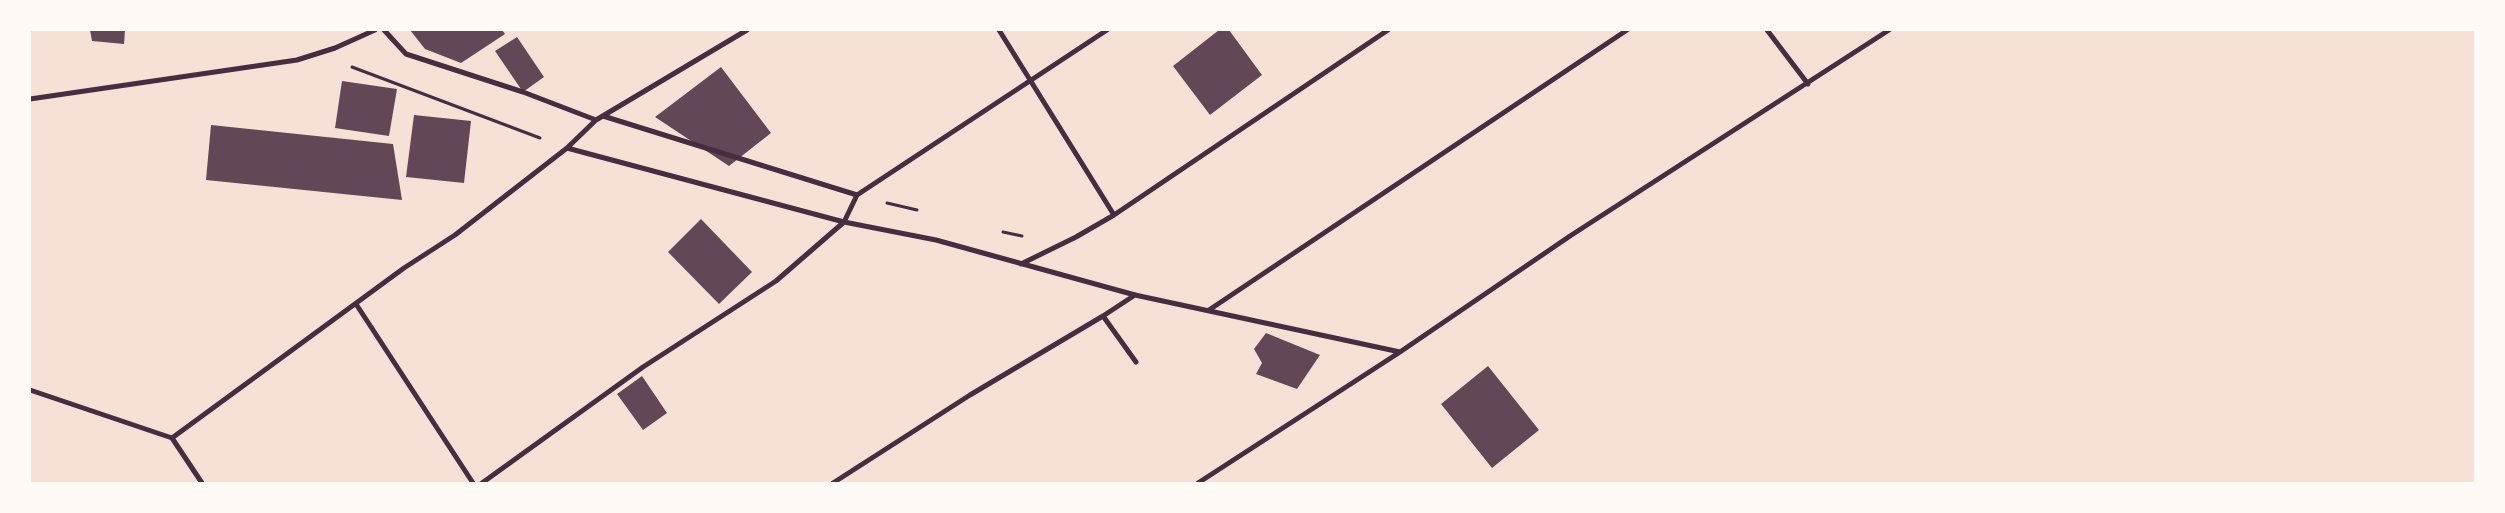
<!DOCTYPE html>
<html>
<head>
<meta charset="utf-8">
<style>
  body { margin:0 }
  #map { position:relative; width:2505px; height:513px; overflow:hidden; background:#f7e1d7; font-family:"DejaVu Sans",sans-serif }
  canvas { display:block }
  .frame { position:absolute; inset:0; border:31px solid #fffaf5; pointer-events:none }
</style>
</head>
<body>
<div id="map">
<canvas width="2505" height="513"></canvas>
<div class="frame"></div>
</div>
<script>
const ctx = document.querySelector('canvas').getContext('2d');
ctx.lineJoin = 'round';
function paint(path, color) {
  ctx.fillStyle = color;
  ctx.fill(path, 'evenodd');
}
function shape(rows) {
  const path = new Path2D();
  for (const r of rows) {
    path.moveTo(r[0], r[1]);
    for (let i = 2; i < r.length; i += 2) path.lineTo(r[i], r[i + 1]);
  }
  return path;
}
function stroke(path, color, width, dash) {
  ctx.strokeStyle = color;
  ctx.lineWidth = width;
  ctx.lineCap = dash ? 'butt' : 'round';
  ctx.setLineDash(dash || []);
  ctx.stroke(path);
}
const building = shape([
  [90,30,125,30,124,44,92,41],
  [410,30,502,30,505,34,461,63,425,49],
  [1219,30,1229,30,1262,75,1210,115,1173,66],
  [517,37,544,77,523,92,495,51],
  [721,67,771,133,729,166,655,117],
  [342,81,397,89,389,136,335,128],
  [414,115,471,121,464,183,406,177],
  [211,125,393,144,402,200,206,180],
  [701,219,752,272,719,304,668,252],
  [1266,333,1320,355,1297,389,1256,374,1262,363,1254,349],
  [1488,366,1539,430,1492,468,1441,404],
  [642,376,667,413,643,430,617,394]
]);
const path = shape([
  [352,67,540,138],
  [887,203,917,210],
  [1003,232,1022,236]
]);
const minor = shape([
  [384,30,406,54,523,92,596,120],
  [999,30,1114,215],
  [1767,30,1808,84],
  [30,99,297,60,335,48,375,30],
  [603,116,857,195],
  [567,148,844,222,936,240,1135,295,1400,352],
  [1021,264,1076,237,1114,215,1388,30],
  [356,304,473,483],
  [1209,310,1627,30],
  [1103,316,1136,362],
  [30,390,172,438,202,483],
  [172,438,404,268,455,235,567,148,596,120,747,30],
  [482,483,643,367,776,281,844,222,857,195,1107,30],
  [833,483,970,395,1103,316,1135,295],
  [1198,483,1400,352,1570,236,1889,30]
]);
paint(building, '#644757');
stroke(path, '#4a2c40', 3);
stroke(minor, '#4a2c40', 5);
</script>
</body>
</html>
